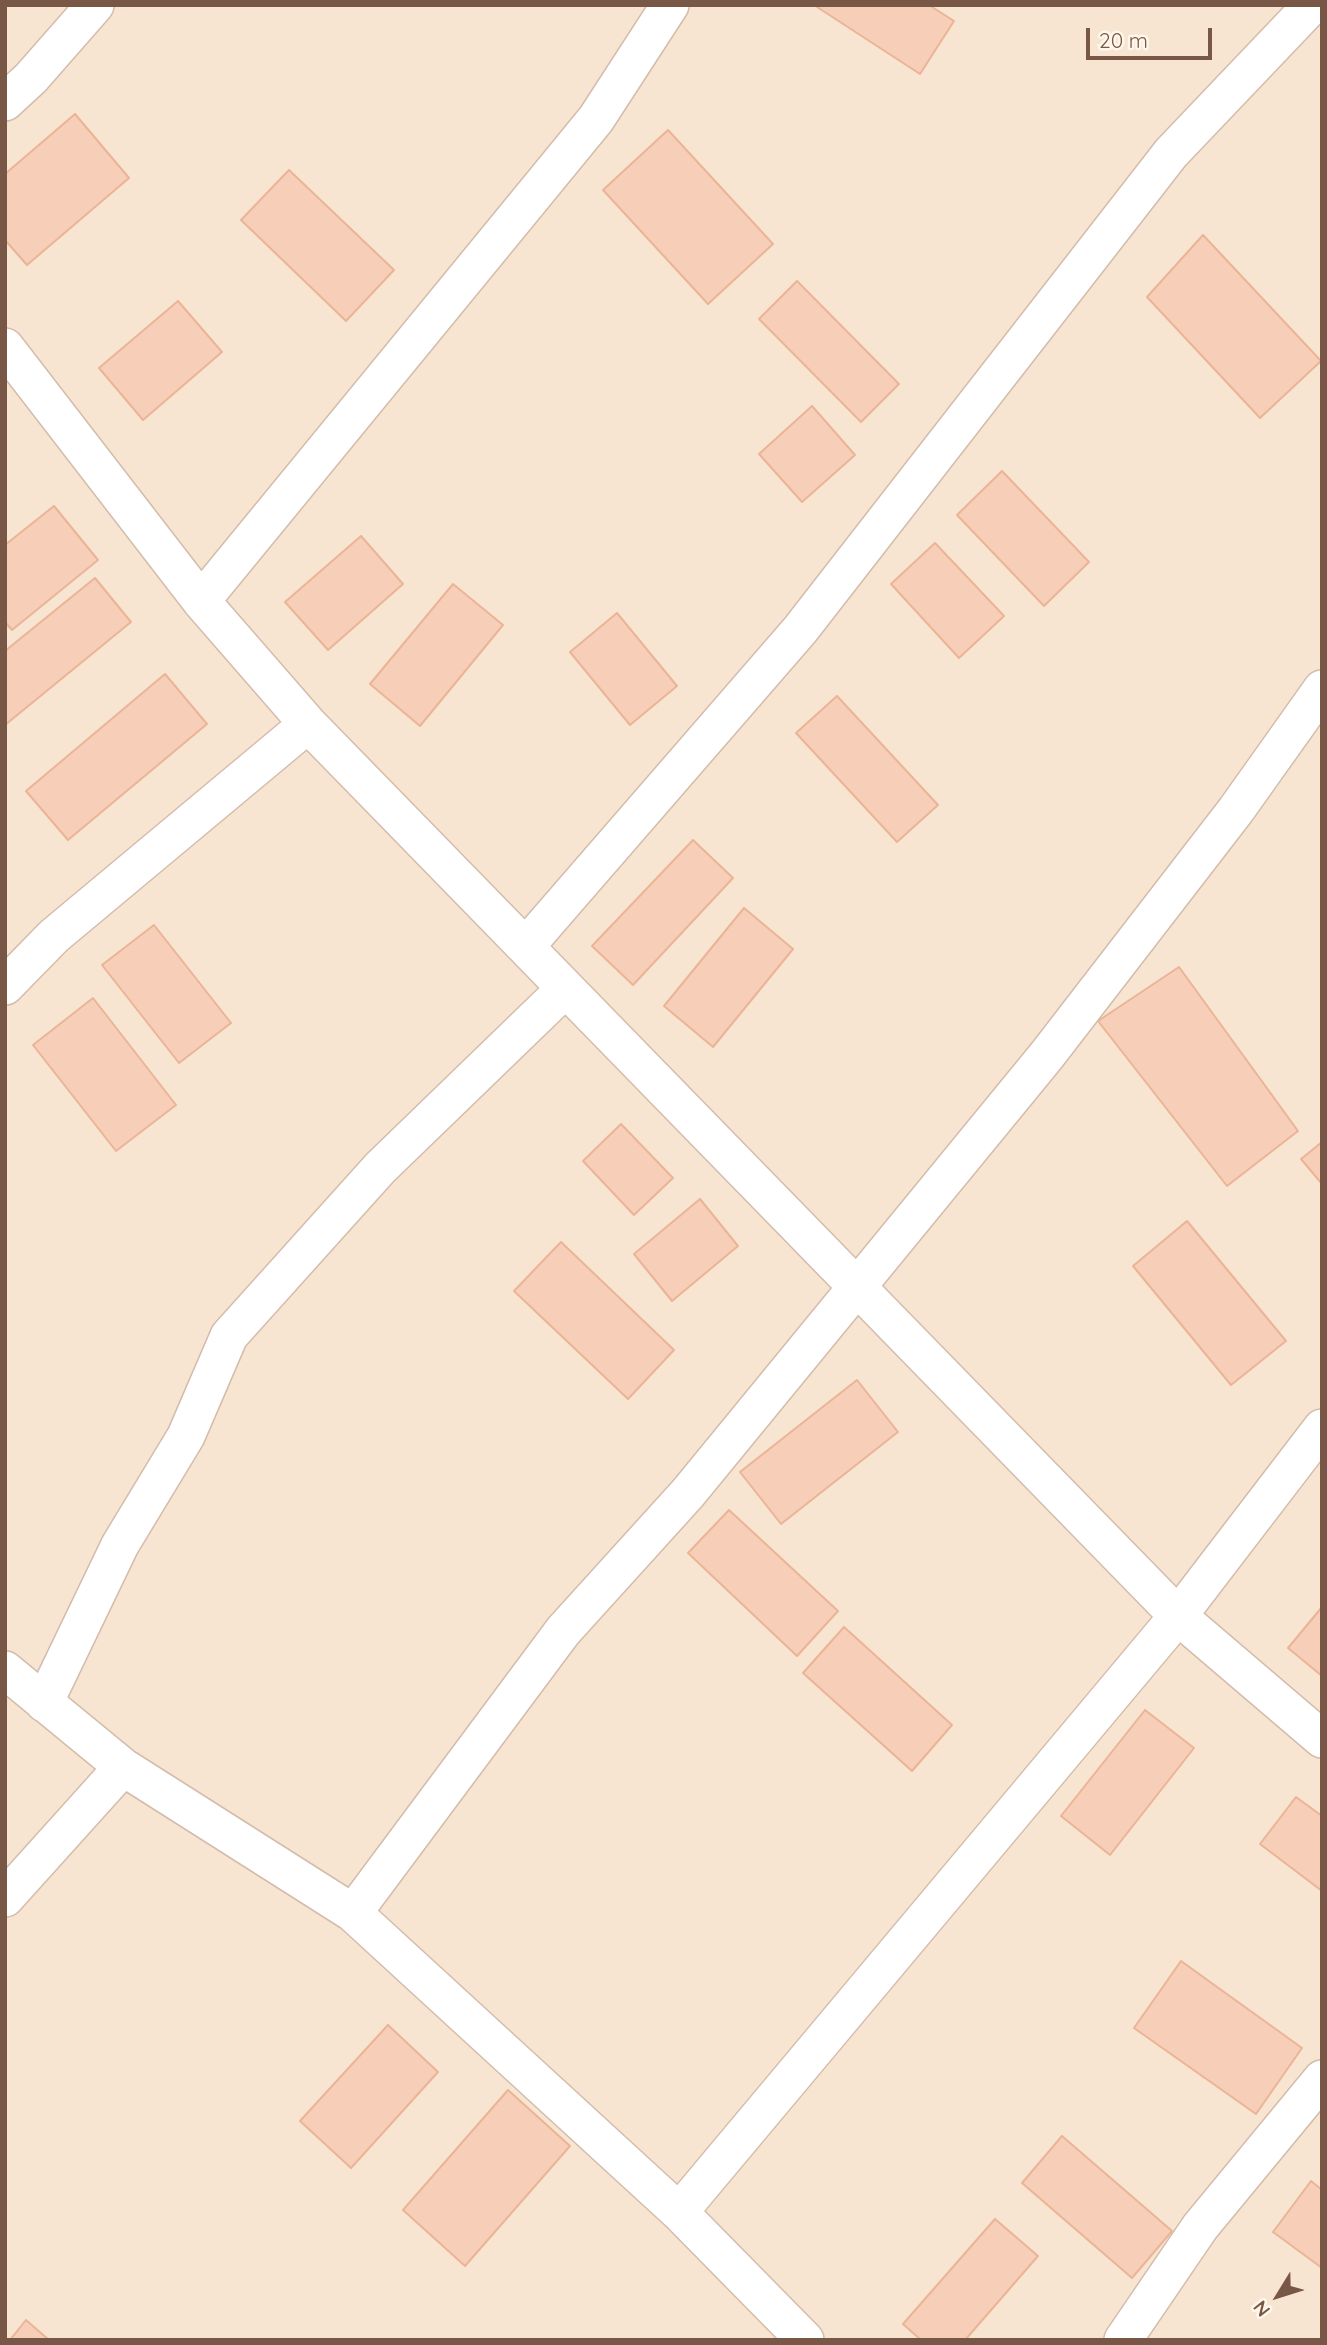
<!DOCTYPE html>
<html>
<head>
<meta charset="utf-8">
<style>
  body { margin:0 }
  #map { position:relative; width:1327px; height:2345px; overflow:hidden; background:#fef3e3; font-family:Quicksand,sans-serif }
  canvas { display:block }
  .frame { position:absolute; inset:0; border:7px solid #795746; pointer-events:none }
  .north { position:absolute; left:1243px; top:2261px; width:70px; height:70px; -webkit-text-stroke:5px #fff7ec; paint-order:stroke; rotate:232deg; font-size:19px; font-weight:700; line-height:28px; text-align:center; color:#795746 }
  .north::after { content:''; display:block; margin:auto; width:24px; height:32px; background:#795746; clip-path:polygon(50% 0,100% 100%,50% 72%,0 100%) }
  .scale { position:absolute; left:1086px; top:28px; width:126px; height:32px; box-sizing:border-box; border:4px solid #795746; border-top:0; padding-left:9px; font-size:21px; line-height:24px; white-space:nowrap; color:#795746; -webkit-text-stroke:5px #fff7ec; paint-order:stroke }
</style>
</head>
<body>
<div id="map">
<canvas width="1327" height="2345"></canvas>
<div class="frame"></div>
<div class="north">N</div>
<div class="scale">20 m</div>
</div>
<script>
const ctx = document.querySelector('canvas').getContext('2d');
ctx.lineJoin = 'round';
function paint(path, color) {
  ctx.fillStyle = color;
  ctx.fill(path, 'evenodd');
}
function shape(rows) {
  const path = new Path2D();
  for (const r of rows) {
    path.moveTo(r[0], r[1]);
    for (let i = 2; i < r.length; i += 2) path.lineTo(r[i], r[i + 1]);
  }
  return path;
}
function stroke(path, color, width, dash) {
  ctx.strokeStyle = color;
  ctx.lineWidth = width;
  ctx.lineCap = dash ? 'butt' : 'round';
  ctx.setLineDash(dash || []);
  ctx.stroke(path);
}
const residential = shape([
  [5,5,1322,5,1322,2340,5,2340]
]);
const building = shape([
  [814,5,929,5,954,21,920,74,814,5],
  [75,114,129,178,27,265,5,240,5,174,75,114],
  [668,130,773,244,708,304,603,190,668,130],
  [289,170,394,270,346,321,241,220,289,170],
  [1203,235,1321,361,1260,418,1147,297,1203,235],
  [797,281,899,384,861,422,759,319,797,281],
  [178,301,222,352,143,420,99,368,178,301],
  [812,406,855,455,802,502,759,454,812,406],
  [1002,471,1089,562,1044,606,957,515,1002,471],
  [54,506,98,560,12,630,5,622,5,545,54,506],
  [361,536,403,584,328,650,285,602,361,536],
  [935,543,1004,616,959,658,891,584,935,543],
  [95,578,131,622,5,725,5,651,95,578],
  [453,584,503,625,420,726,370,684,453,584],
  [617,613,677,686,630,725,570,652,617,613],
  [165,674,207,724,68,840,26,791,165,674],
  [837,696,938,805,897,842,796,733,837,696],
  [693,840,733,878,633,985,592,946,693,840],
  [744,908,793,949,713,1047,664,1006,744,908],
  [154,925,231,1023,179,1063,102,965,154,925],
  [1179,967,1298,1131,1227,1186,1098,1021,1179,967],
  [93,998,176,1105,116,1151,33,1045,93,998],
  [621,1124,673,1178,634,1215,583,1161,621,1124],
  [1322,1142,1322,1184,1301,1159,1322,1142],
  [700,1199,738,1246,672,1301,634,1254,700,1199],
  [1187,1221,1286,1341,1231,1385,1133,1266,1187,1221],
  [561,1242,674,1350,628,1399,514,1291,561,1242],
  [857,1380,898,1432,781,1524,740,1472,857,1380],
  [729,1510,838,1611,797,1656,688,1553,729,1510],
  [1322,1607,1322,1676,1288,1648,1322,1607],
  [844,1627,952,1725,912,1771,803,1673,844,1627],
  [1145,1710,1194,1748,1110,1855,1061,1816,1145,1710],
  [1296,1797,1322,1816,1322,1891,1260,1844,1296,1797],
  [1181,1961,1302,2048,1256,2114,1134,2028,1181,1961],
  [388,2025,438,2072,351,2168,300,2121,388,2025],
  [508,2090,570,2146,465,2266,403,2210,508,2090],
  [1062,2136,1172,2231,1132,2278,1022,2183,1062,2136],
  [1311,2181,1322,2190,1322,2268,1273,2232,1311,2181],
  [995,2219,1038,2256,965,2340,921,2340,903,2324,995,2219],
  [26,2320,49,2340,10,2340,26,2320]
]);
const minor = shape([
  [5,102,31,78,95,5],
  [5,347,201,601,308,724,1178,1616,1322,1739],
  [201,601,596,119,670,5],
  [526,946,800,630,1171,153,1312,5],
  [5,986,54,936,308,724],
  [5,1670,123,1767,353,1913,679,2212,805,2340],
  [44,1703,120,1545,186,1436,229,1336,380,1168,565,989],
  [5,1898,123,1767],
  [353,1913,563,1631,688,1493,1047,1055,1236,810,1322,689],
  [679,2212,1178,1616,1322,1428],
  [1123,2340,1200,2227,1322,2079]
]);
paint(residential, '#f7e5d1');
paint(building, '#f7cfb8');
stroke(building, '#ebb496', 2);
stroke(minor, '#d3bcab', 40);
stroke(minor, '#fff', 37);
</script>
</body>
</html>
